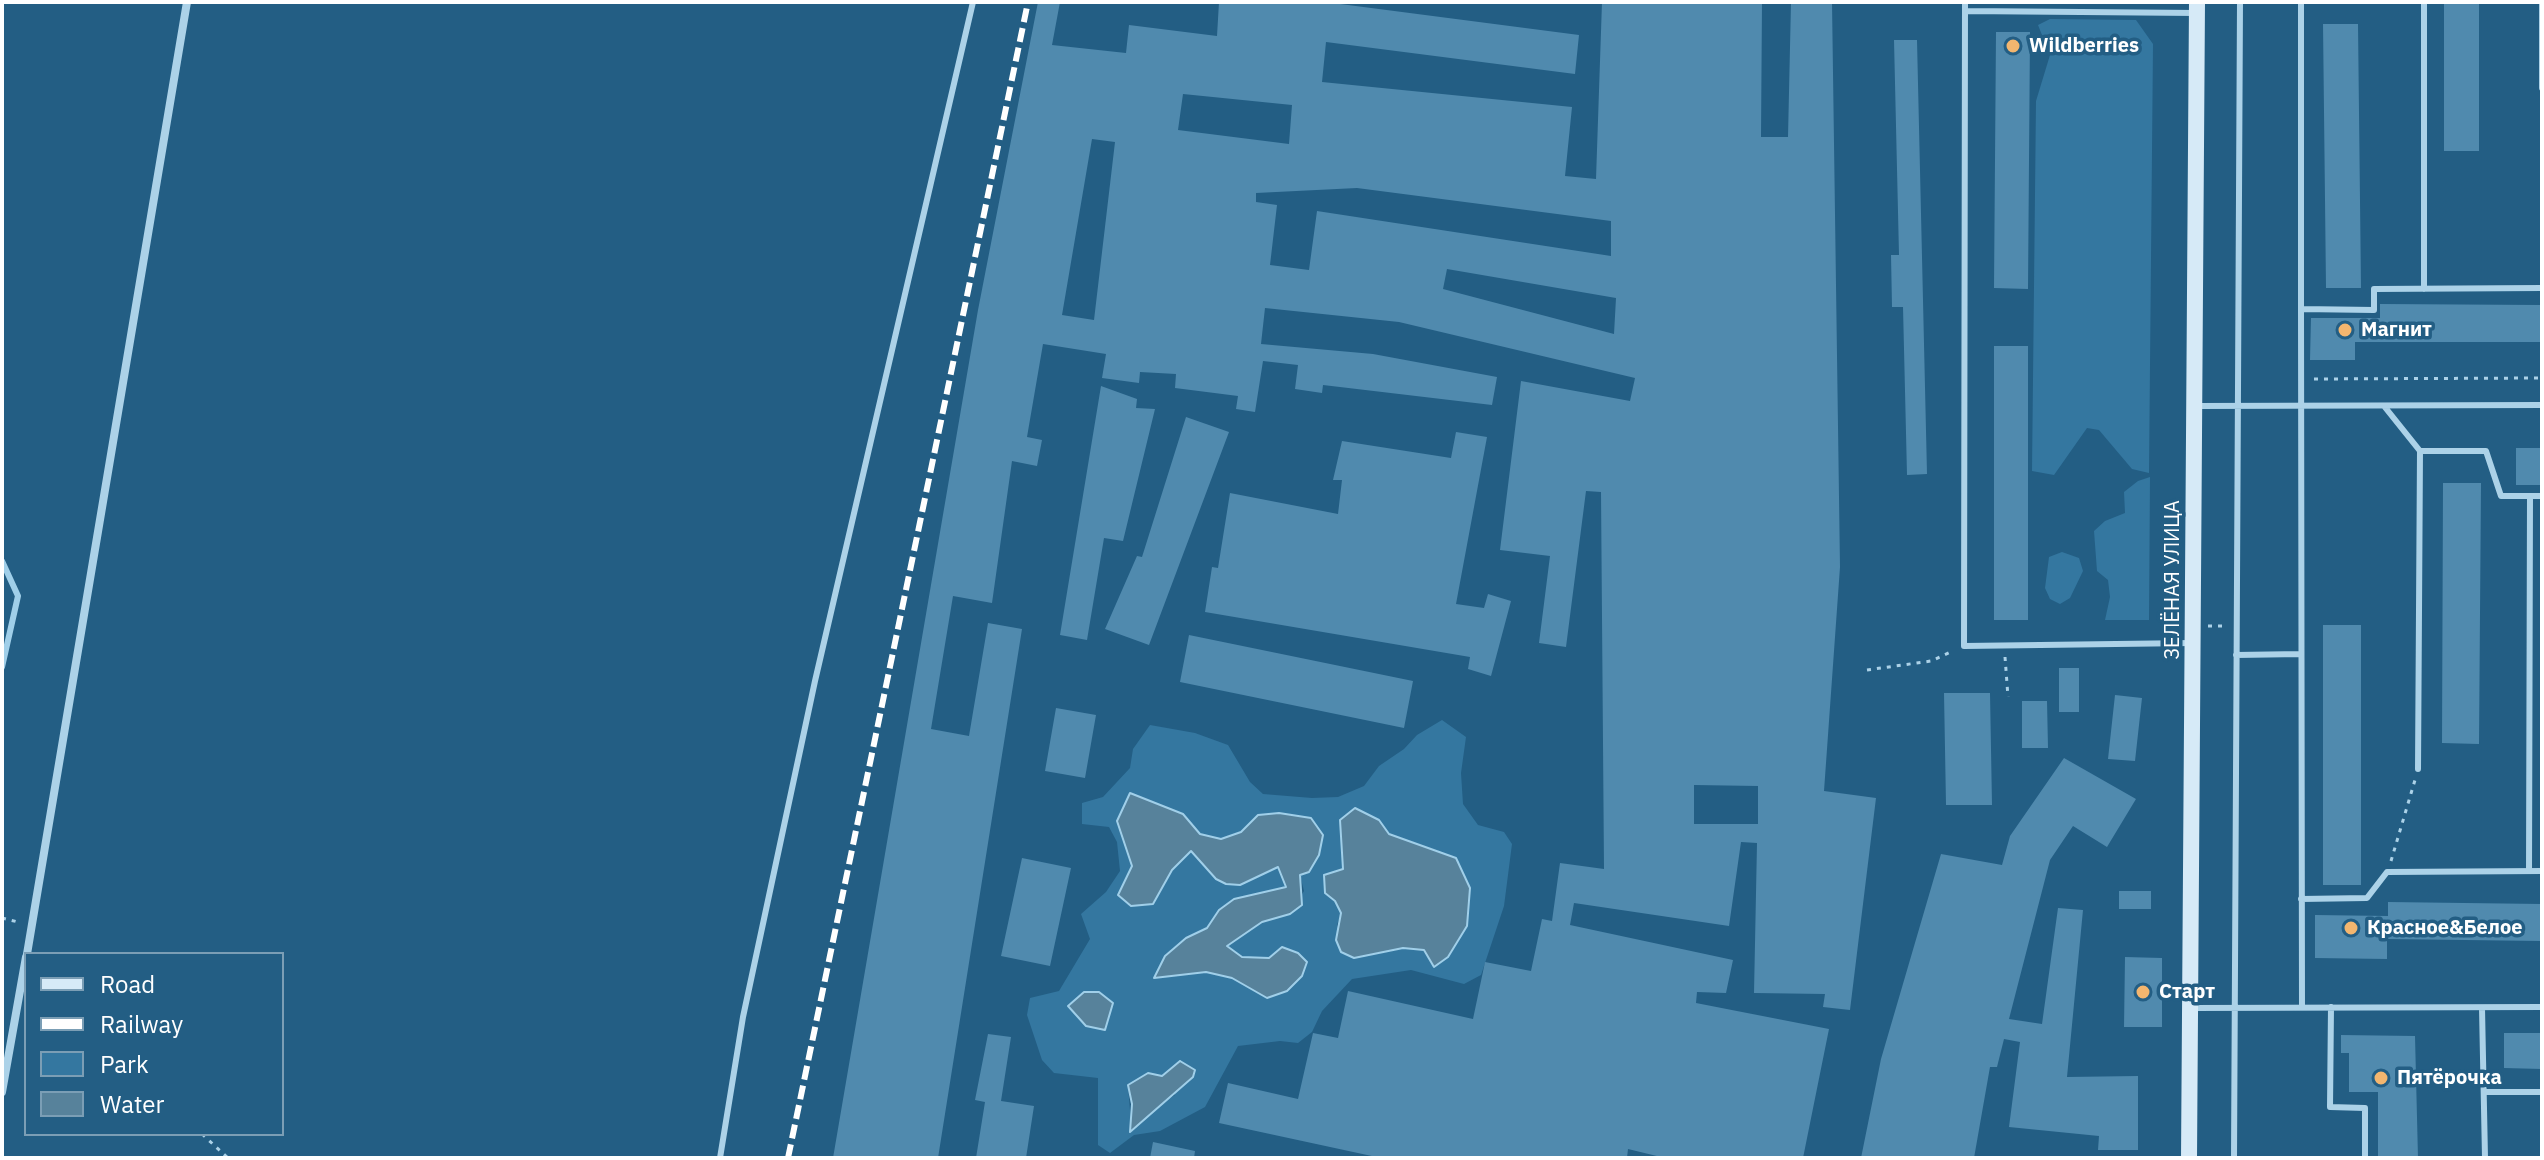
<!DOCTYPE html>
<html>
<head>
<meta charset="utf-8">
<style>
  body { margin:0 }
  #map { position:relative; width:2544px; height:1160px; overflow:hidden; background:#235e84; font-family:"IBM Plex Sans",sans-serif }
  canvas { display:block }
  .frame { position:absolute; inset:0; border:4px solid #fff; pointer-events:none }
  .legend { position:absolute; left:24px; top:952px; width:260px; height:184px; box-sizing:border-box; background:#235e84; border:2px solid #7b9eb5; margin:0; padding:10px 14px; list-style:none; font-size:24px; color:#fff }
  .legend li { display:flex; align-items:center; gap:16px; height:40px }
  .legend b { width:40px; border:2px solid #7b9eb5 }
</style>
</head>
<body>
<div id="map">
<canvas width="2544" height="1160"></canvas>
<div class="frame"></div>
<ul class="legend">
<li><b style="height:10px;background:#d6eaf7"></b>Road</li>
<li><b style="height:10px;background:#fff"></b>Railway</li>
<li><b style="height:22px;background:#3477a0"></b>Park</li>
<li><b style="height:22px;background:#57829b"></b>Water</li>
</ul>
</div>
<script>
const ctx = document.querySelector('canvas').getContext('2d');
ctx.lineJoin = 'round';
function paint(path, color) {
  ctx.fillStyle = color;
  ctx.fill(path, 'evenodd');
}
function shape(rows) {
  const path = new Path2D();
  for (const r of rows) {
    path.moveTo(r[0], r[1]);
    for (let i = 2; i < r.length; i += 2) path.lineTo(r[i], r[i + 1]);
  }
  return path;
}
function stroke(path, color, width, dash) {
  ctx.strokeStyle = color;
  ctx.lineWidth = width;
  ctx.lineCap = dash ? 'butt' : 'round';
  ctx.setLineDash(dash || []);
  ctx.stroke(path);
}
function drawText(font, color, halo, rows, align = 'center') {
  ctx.font = font + ' "IBM Plex Sans",sans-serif';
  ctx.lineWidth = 7;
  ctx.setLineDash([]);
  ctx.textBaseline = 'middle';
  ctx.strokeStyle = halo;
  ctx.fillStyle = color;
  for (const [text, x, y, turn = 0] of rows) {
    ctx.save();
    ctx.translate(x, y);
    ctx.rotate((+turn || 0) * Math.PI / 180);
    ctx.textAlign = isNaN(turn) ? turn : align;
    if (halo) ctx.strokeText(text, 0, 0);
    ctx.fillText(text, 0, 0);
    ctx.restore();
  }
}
const green = shape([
  [2050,19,2136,20,2153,44,2149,473,2132,469,2099,430,2087,428,2054,475,2032,471,2036,101,2050,55,2038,25],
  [2150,477,2149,620,2105,620,2110,597,2108,580,2097,571,2094,531,2105,521,2125,513,2124,492,2138,481],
  [2062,552,2079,558,2083,571,2070,598,2060,604,2050,599,2045,588,2049,557],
  [1442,720,1466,737,1461,773,1463,804,1478,825,1504,832,1512,844,1504,906,1481,975,1464,984,1411,970,1352,979,1322,1011,1312,1032,1298,1043,1280,1041,1238,1046,1205,1107,1160,1131,1134,1135,1110,1153,1098,1145,1098,1078,1054,1073,1042,1060,1027,1015,1030,998,1059,991,1090,939,1081,914,1106,892,1120,871,1117,842,1109,827,1082,824,1082,803,1103,797,1130,768,1133,749,1150,725,1195,733,1228,745,1250,782,1263,794,1312,798,1338,797,1364,786,1379,766,1404,749,1417,735],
  [1163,807,1183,814,1200,834,1221,839,1241,832,1258,815,1300,875,1304,891,1290,914,1262,922,1226,946,1242,957,1269,958,1282,947,1298,953,1306,962,1267,998,1232,978,1206,972,1155,978,1165,955,1186,938,1207,928,1219,910,1234,899,1286,887,1279,867,1216,879,1191,851,1172,870,1153,904,1118,895,1132,866,1117,821],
  [1379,820,1389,834,1434,850,1424,950,1403,948,1354,958,1337,925,1341,913,1335,901,1345,857,1342,841],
  [1162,1076,1175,1095,1131,1123,1128,1085]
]);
const water = shape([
  [1130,793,1183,814,1200,834,1221,839,1241,832,1258,815,1279,813,1311,818,1323,835,1319,855,1309,872,1300,875,1302,905,1290,914,1262,922,1227,946,1242,957,1269,958,1282,947,1298,953,1307,962,1302,976,1287,991,1267,998,1232,978,1206,972,1154,978,1165,956,1186,938,1207,928,1219,910,1234,899,1286,887,1278,867,1240,885,1226,884,1216,879,1191,851,1172,870,1153,904,1131,906,1118,895,1132,866,1117,821,1130,793],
  [1355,808,1379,820,1389,834,1456,858,1470,888,1467,926,1448,957,1434,967,1424,950,1403,948,1354,958,1341,952,1336,940,1341,913,1335,901,1325,893,1324,875,1343,869,1340,820,1355,808],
  [1084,992,1099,992,1113,1003,1105,1030,1086,1026,1068,1006,1084,992],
  [1180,1061,1195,1070,1193,1077,1130,1132,1132,1104,1128,1085,1148,1073,1162,1076,1180,1061]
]);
const stream = shape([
  [2,561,18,596,2,667]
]);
const building = shape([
  [1038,2,1060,2,1052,45,1126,53,1129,25,1217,36,1219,2,1325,2,1579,35,1575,74,1326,42,1322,82,1572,107,1565,176,1596,179,1602,2,1762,2,1761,137,1788,137,1791,2,1832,2,1840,567,1824,791,1876,798,1850,1010,1823,1007,1825,994,1754,993,1757,843,1741,842,1729,926,1574,903,1570,925,1733,960,1726,993,1697,992,1696,1003,1829,1029,1803,1158,1665,1158,1628,1149,1627,1158,1381,1158,1219,1123,1228,1083,1298,1099,1313,1033,1338,1038,1348,991,1473,1019,1485,962,1531,971,1542,919,1552,921,1560,863,1604,869,1601,492,1586,491,1566,647,1539,643,1550,556,1500,550,1521,381,1630,401,1635,378,1399,322,1265,308,1261,344,1373,354,1497,377,1492,405,1323,385,1322,393,1295,389,1298,365,1263,361,1255,412,1236,409,1238,396,1175,388,1176,374,1140,372,1139,383,1102,378,1106,354,1043,344,1027,437,1042,440,1037,466,1012,461,992,603,953,596,931,729,969,736,988,623,1022,629,938,1158,833,1158,978,310],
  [1183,94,1292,105,1289,144,1178,130],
  [1092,139,1115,142,1094,320,1062,315],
  [1357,188,1611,221,1611,256,1317,211,1309,270,1270,265,1277,205,1256,202,1256,193],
  [1447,269,1616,298,1614,334,1443,289],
  [1694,785,1758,786,1758,824,1694,824],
  [2444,2,2479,2,2479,151,2444,151],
  [2323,24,2358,24,2361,288,2326,288],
  [1996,32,2030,32,2028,289,1994,288],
  [1894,40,1917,40,1927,474,1907,475,1903,307,1892,307,1891,255,1899,255],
  [2380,304,2542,305,2542,342,2355,342,2355,360,2310,360,2311,318,2380,318],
  [1994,346,2028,346,2028,620,1994,620],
  [1101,386,1137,399,1136,408,1155,409,1123,541,1104,538,1087,640,1060,635],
  [1186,417,1229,432,1149,645,1105,629,1137,556,1142,557],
  [1456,432,1487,437,1456,604,1484,608,1488,594,1511,601,1491,676,1468,669,1470,657,1205,612,1212,567,1218,568,1230,493,1338,514,1342,480,1333,480,1342,441,1451,458],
  [2516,448,2542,448,2542,485,2516,485],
  [2443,483,2481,483,2479,744,2442,743],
  [2323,625,2361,625,2361,885,2323,885],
  [1189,635,1413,681,1404,728,1180,682],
  [2059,668,2079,668,2079,712,2059,712],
  [1944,693,1990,693,1992,805,1946,805],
  [2115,695,2142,698,2135,761,2108,759],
  [2022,701,2047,701,2048,748,2022,748],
  [1056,708,1096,715,1085,778,1045,771],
  [2064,758,2136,799,2107,847,2073,826,2050,860,2009,1019,2042,1024,2058,908,2083,910,2067,1077,2138,1076,2138,1150,2098,1150,2099,1136,2009,1127,2020,1042,2004,1039,1997,1067,1990,1067,1974,1158,1861,1158,1881,1059,1941,854,2002,865,2010,836],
  [1022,858,1071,868,1050,966,1001,956],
  [2119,891,2151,891,2151,909,2119,909],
  [2388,902,2542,904,2542,941,2387,939,2387,959,2315,958,2315,915,2388,916],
  [2125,957,2162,958,2162,1027,2124,1027],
  [2504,1033,2542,1033,2542,1069,2504,1068],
  [988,1034,1011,1037,1001,1101,1034,1106,1026,1158,976,1158,985,1102,975,1100],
  [2341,1035,2415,1036,2418,1158,2378,1158,2378,1092,2349,1092,2349,1053,2341,1053],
  [1153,1142,1195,1151,1194,1158,1150,1158]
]);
const path = shape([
  [2314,379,2542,378],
  [2208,626,2225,626],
  [2005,657,2008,697],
  [1867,670,1931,661,1953,651],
  [2391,861,2415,780],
  [2,918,18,922],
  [202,1134,228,1158]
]);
const service = shape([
  [1965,2,1964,646,2192,643],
  [2542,2,2542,88],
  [1965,11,2197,13],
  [2424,289,2424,2],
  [2301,309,2301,2],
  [2198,406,2542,405],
  [2384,406,2420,451,2486,451,2501,496,2542,496],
  [2236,655,2301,654],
  [2418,769,2420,451],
  [2529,871,2530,496],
  [2301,899,2367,898,2387,872,2542,871],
  [2302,1007,2301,309,2374,310,2374,289,2542,288],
  [2331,1007,2330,1107,2365,1108,2365,1158],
  [2194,1008,2542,1007],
  [2482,1008,2485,1158],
  [2484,1092,2542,1092],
  [720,1158,743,1017,815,681,973,2],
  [2234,1158,2240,2]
]);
const minor = shape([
  [27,954,187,2],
  [2,1092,26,957]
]);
const secondary = shape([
  [2189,1158,2197,2]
]);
const rail = shape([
  [788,1158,1028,2]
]);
const markers = [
  [2013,46,8,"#f3b66f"],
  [2345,330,8,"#f3b66f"],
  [2351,928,8,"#f3b66f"],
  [2143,992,8,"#f3b66f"],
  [2381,1078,8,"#f3b66f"]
];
const poiNames = [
  ["Wildberries",2029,46],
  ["Магнит",2361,330],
  ["Красное&Белое",2367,928],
  ["Старт",2159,992],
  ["Пятёрочка",2397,1078]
];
const streetNames = [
  ["ЗЕЛЁНАЯ УЛИЦА",2173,580,-90]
];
paint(green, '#3477a0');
paint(water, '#57829b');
stroke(water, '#a0cfe9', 2);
stroke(stream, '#a0cfe9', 6);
paint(building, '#508aae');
stroke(path, '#acd2e8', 3, [4, 6]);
stroke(service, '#acd2e8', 6);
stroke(minor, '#acd2e8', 8);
stroke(secondary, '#d6eaf7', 16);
stroke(rail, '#fff', 6, [14, 6]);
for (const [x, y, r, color] of markers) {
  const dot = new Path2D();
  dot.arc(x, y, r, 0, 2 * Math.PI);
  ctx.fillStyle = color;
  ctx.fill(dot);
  stroke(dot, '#235e84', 3);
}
drawText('bold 20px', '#fff', '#235e84', poiNames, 'left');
drawText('20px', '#fff', '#235e84', streetNames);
</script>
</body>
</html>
